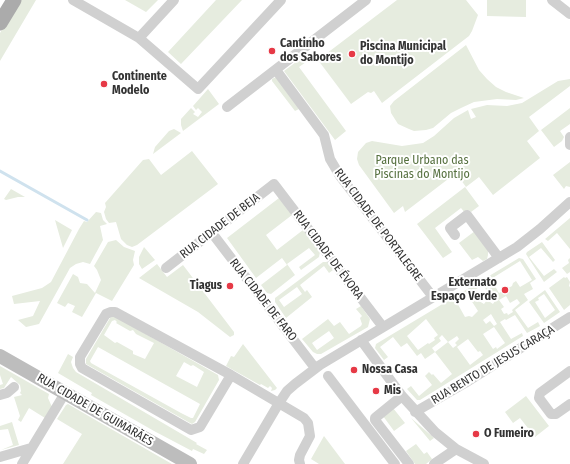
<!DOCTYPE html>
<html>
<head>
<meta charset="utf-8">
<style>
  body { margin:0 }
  canvas { display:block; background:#fff }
</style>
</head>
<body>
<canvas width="570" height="464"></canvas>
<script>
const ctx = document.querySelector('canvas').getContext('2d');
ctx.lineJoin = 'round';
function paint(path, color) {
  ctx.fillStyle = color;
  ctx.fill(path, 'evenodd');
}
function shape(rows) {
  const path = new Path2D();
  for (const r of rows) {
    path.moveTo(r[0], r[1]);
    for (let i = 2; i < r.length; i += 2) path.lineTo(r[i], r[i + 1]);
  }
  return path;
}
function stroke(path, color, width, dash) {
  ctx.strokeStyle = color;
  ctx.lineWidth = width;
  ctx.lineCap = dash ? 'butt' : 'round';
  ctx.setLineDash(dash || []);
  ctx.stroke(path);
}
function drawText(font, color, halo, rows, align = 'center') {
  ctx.font = font + ' "Fira Sans Condensed",sans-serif';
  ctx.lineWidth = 4;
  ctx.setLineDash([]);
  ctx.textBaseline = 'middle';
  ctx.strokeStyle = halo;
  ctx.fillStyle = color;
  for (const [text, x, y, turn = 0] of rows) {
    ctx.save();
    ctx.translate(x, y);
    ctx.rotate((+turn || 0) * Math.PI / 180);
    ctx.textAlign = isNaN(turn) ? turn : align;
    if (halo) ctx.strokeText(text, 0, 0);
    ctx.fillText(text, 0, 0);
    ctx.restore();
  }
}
const green = shape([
  [20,0,36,0,0,61,0,33],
  [125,0,158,0,146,12],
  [216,0,242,0,181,64,168,52],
  [397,0,466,0,478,15,472,31,469,36,382,103,374,91,371,93,368,92,351,104,318,60],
  [487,0,526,0,526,17,487,16],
  [466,45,479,70,487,79,496,87,506,92,524,98,516,100,497,99,474,102,461,108,451,113,433,128,426,130,414,131,409,129,398,124,391,113,390,106,394,101],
  [300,59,306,62,299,67,346,131,335,140,284,71],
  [276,77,299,109,295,111,272,81,272,79],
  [570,79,570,86,529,117,539,131,527,141,540,158,493,195,479,177,466,187,456,173,405,212,403,206,394,213,359,165,357,159,358,152,366,143,372,141,402,146,423,143,434,136,454,118,468,110,471,119,476,117,471,109,487,105,507,106,522,103,558,81],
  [208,89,219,104,183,131,181,125,181,119,191,108,195,112,193,114,198,117,202,112,198,108,196,110,193,106],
  [570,108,570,124,560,131,564,137,562,141,554,147,541,130],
  [174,129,181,133,153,154,155,147,169,131],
  [192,151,218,184,137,245,132,247,127,245,121,239,116,222,109,223,106,219,104,212,106,207,105,203,143,160,149,159,161,175],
  [570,162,570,187,566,186,564,189,553,175],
  [465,187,479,206,471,212,469,210,465,213,461,208,435,228,452,252,443,258,417,224],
  [11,189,25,197,18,197,6,200,4,199],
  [279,198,292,215,266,235,277,250,303,230,320,252,319,257,301,270,299,267,315,255,309,248,287,264,295,275,271,294,267,293,261,285,287,265,282,258,256,278,227,238],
  [96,212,101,213,103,220,107,224,100,226,103,240,90,264,83,262,76,264,70,268,39,324,26,327,18,320,33,316,40,301,14,304,12,296,42,288,51,282,79,229,84,221,87,222],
  [570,218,570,249,557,233,548,241,545,239],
  [55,220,72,230,63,248],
  [475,231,488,249,488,255,487,259,483,261,478,257,472,260,459,243],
  [116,240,124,247,135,251,133,260,134,265,112,301,96,293,82,317,72,312,75,306,68,303,65,307,57,303,73,274,78,277,80,283,87,284,95,293,101,280,97,270,94,266,108,242],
  [542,242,555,260,553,262,541,248,529,257,544,276,554,269,557,272,544,282,526,254,527,252],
  [144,247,155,260,142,269,139,264,139,257],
  [519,258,523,259,536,279,530,283,533,289,524,294,528,300,515,310,528,328,538,322,540,326,527,333,515,315,506,320,505,319,500,322,511,339,522,333,523,336,420,400,417,400,407,389,411,386,419,396,432,385,425,376,429,372,432,375,433,374,441,383,452,374,435,352,425,359,421,353,417,356,407,343,401,347,393,337,380,347,388,357,384,360,375,348,376,344],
  [520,261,532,280,520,287,516,281,513,283,512,286,499,293,491,279],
  [482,285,485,287,486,290,488,288,491,291,490,292,493,294,492,296,496,299,493,304,487,300,484,304,479,301,480,299,477,298,479,294,475,290],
  [467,294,478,311,472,317,469,316,465,317,456,301],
  [506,296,510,303,517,299,520,303,512,310,513,312,508,315,507,313,504,314,501,309,504,307,499,300],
  [491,314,497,324,494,326,490,321,486,324,483,320],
  [426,319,438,335,434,338,435,340,429,344,428,343,418,350,407,336],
  [494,327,505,343,497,349,496,347,493,349,483,334],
  [442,335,448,342,435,352,432,348,441,341,439,338],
  [457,336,459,339,455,343,457,345,453,348,448,342],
  [468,339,478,352,480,351,483,355,470,365,457,347],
  [570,258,570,272,567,274,562,268,569,263,568,260],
  [323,262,328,262,333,270,329,273,324,266,300,285,305,292,307,290,312,297,286,318,275,302,275,298],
  [297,287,302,294,284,307,279,300],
  [157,264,167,277,183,265,234,332,234,335,230,337,198,312,139,278],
  [564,277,565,278,567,277,570,282,569,286,570,287,570,305,564,310,549,288],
  [545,290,560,312,544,323,529,302],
  [544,294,555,310,545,318,535,302,539,300,538,298],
  [361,306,370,319,368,327,321,354,317,354,313,352,302,339,328,319,334,326,340,322,349,334,361,326,362,324,360,318,362,316,356,309],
  [329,331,334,338,317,350,312,343],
  [114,316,218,375,219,380,195,422,192,424,190,423,86,364,86,359,110,318],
  [115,320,117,322,116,323,130,331,133,330,136,334,154,343,145,359,133,354,133,351,117,342,115,343,104,335,112,321],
  [98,347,200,404,193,418,191,418,181,413,91,363,90,361],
  [184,362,191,366,193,365,204,372,197,387,176,376],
  [243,344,277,388,275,390,271,391,272,388,270,386,268,388,261,384,260,385,226,366,231,356,234,357],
  [68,354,73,357,71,362,73,368,76,372,197,443,196,444,207,450,204,454,193,449,192,451,154,431,91,395,92,393,58,373],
  [0,366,49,394,48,398,52,407,45,418,29,408,21,422,18,420,20,416,14,397,22,395,20,393,21,391,20,385,11,377,4,388,0,389,0,385,3,384,0,375],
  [526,396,549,426,535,437,520,418,513,423,505,412],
  [68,404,92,418,172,464,63,464,82,434,57,419,66,405],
  [393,408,405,423,394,431,383,416],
  [411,418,433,437,434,438,430,441],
  [12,422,19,445,1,450,13,445,8,429,0,430,0,426],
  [324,436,345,464,319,464,311,459],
  [416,444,424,454,427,452,432,459,426,464,415,464,406,451]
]);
const stream = shape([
  [0,171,87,220]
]);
const street = shape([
  [73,0,139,38,198,89,281,0],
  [552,0,570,14],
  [139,38,174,0],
  [276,70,324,135,330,159,340,176,433,297],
  [227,107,366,0],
  [570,137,570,145],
  [212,233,315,368],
  [455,235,450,228,467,215,499,258],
  [166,268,274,184,383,327],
  [361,340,402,396,435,432,456,449,484,464],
  [570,371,540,393,539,398,551,414,556,414,570,404],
  [231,375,200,427,191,430,82,368,80,364,80,357,106,314,111,312,115,312,231,375,304,418,308,423,310,436,300,455,299,460,300,464],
  [328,376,395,464],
  [0,395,7,393,14,387],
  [402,396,375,418,375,420,409,464],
  [415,412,465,383,570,317],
  [0,457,31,448],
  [22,464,65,393],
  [243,464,279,403,287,391,295,384,320,365,517,247,540,229,570,202],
  [434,464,456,449]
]);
const secondary = shape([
  [0,356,190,464]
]);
const primary = shape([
  [0,23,14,0]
]);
const markers = [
  [272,51,4,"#e63946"],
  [352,54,4,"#e63946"],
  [104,84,4,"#e63946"],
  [230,286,4,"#e63946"],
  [505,290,4,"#e63946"],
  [354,370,4,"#e63946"],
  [376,391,4,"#e63946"],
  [476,434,4,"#e63946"]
];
const poiNames = [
  ["Cantinho",280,44],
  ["dos Sabores",280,58],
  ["Piscina Municipal",360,47],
  ["do Montijo",360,61],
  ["Continente",112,77],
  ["Modelo",112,91],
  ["Externato",497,283,"right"],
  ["Espaço Verde",497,297,"right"],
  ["Tiagus",222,286,"right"],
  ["Nossa Casa",362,370],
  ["Mis",384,391],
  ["O Fumeiro",484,434]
];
const parkNames = [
  ["Parque Urbano das",422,161],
  ["Piscinas do Montijo",422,175]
];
const streetNames = [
  ["RUA CIDADE DE PORTALEGRE",378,225,53],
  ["RUA CIDADE DE BEJA",220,226,-38],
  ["RUA CIDADE DE ÉVORA",328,255,53],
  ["RUA CIDADE DE FARO",263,300,52],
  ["RUA BENTO DE JESUS CARAÇA",493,365,-31],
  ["RUA CIDADE DE GUIMARÃES",95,410,30]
];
paint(green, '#e6ecdf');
stroke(stream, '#cfe2ee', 3);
stroke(street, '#d0d0d0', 10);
stroke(secondary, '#bdbdbd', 14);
stroke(primary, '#ababab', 15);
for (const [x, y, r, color] of markers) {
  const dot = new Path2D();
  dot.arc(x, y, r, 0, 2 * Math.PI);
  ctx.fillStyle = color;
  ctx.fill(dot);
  stroke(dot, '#fff', 1.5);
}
drawText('bold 12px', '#333', '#fff', poiNames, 'left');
drawText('12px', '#56703f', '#fff', parkNames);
drawText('12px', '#333', '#fff', streetNames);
</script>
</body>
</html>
